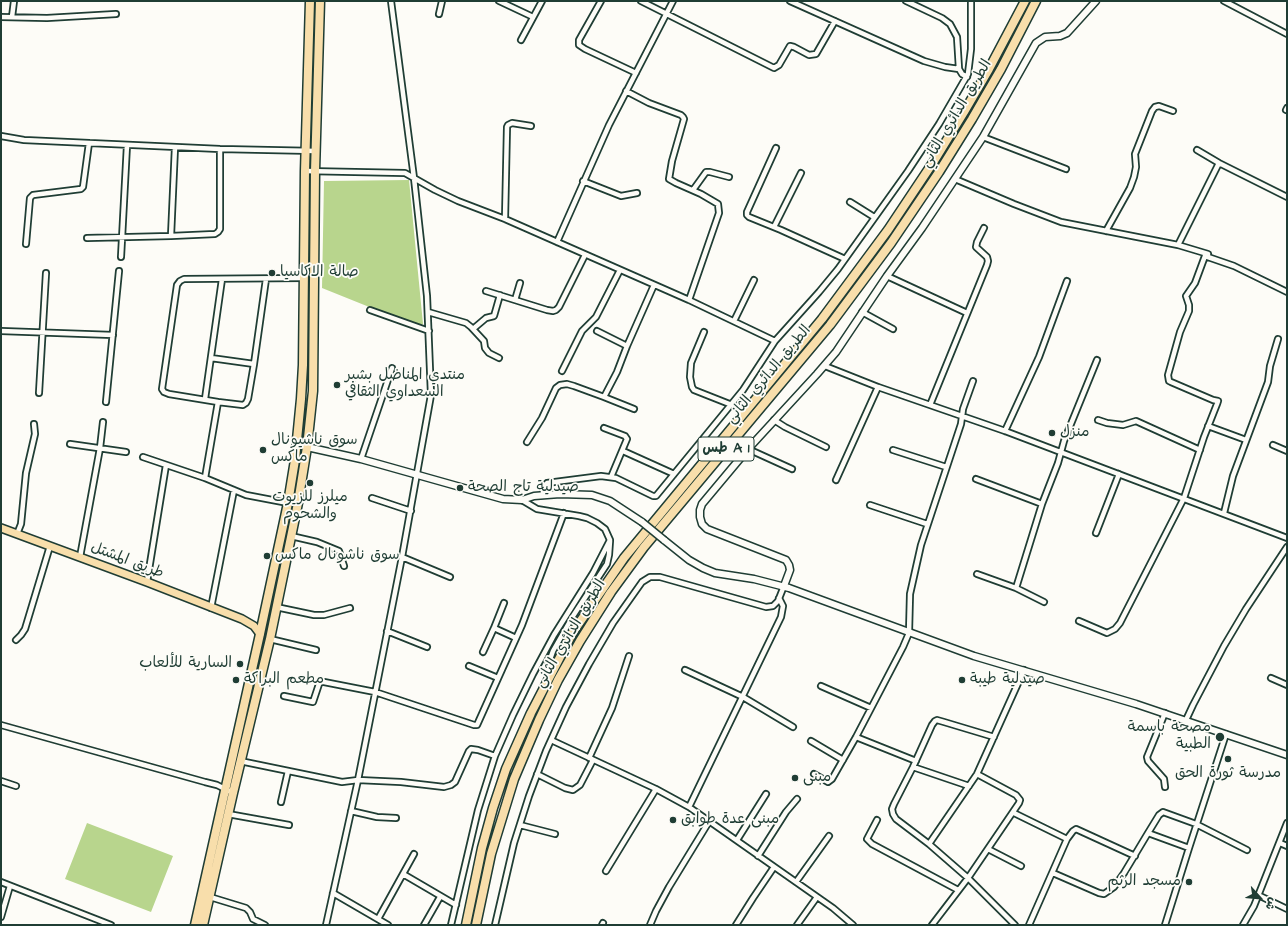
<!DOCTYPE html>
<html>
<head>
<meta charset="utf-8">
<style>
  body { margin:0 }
  #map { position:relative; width:1288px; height:926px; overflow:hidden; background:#fdfcf7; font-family:"Architects Daughter","Playpen Sans Arabic",sans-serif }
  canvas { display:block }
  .frame { position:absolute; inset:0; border:2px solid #1f3d34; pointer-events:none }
  .north { position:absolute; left:1240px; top:878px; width:40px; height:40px; -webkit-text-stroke:3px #fdfcf7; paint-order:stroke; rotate:117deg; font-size:11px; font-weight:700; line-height:16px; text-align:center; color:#1f3d34 }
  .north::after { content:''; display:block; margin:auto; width:14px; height:18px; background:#1f3d34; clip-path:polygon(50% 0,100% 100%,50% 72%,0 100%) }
</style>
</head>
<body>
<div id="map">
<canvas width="1288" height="926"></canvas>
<div class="frame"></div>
<div class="north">ش</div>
</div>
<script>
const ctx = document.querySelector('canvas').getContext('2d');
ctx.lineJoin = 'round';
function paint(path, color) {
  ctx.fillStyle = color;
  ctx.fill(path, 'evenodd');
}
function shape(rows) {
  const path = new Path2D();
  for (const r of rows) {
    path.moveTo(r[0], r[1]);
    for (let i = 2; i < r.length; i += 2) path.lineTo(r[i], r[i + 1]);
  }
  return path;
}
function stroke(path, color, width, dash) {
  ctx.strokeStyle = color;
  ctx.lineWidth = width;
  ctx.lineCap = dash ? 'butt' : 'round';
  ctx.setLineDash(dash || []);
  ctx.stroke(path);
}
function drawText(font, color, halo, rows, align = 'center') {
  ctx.font = font + ' "Architects Daughter","Playpen Sans Arabic",sans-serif';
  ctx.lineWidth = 3.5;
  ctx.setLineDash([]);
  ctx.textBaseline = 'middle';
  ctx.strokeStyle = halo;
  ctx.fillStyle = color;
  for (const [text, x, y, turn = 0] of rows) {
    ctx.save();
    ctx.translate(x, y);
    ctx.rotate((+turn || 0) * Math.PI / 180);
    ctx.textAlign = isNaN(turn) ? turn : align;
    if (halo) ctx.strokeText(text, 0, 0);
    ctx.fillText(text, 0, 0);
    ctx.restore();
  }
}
const green = shape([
  [409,180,423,324,419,327,322,288,324,181],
  [87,823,173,856,151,912,65,879]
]);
const minor = shape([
  [499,1,533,17],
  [601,1,579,40,579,45,585,49,636,73],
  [641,1,774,68,779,65,790,46,794,47,809,55,816,54,835,21],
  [790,1,924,61,945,67,959,69],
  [906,1,942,18,950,24,957,37,959,69,962,74,967,77],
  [1224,1,1287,34],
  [439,14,442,1],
  [1,17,47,18,116,14],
  [12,17,14,1],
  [521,40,542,1],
  [626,91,649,103,681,115,683,117,684,119,672,161,669,179,676,183,701,194,718,204,719,213,689,300],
  [1286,110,1287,108],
  [1,136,24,140,220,149,316,151],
  [983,137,1066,169],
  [776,148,747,212,747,215,749,217,781,230,845,259],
  [1197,150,1219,163,1287,197],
  [305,171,405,173,435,190,458,201,505,219,689,300,775,341],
  [955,179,1014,204,1061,222,1178,245,1208,254,1205,256,1234,266,1287,292],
  [583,181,621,196,637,193],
  [693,190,706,172,710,172,729,177],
  [850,202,874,217],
  [505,219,507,127,508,125,512,123,531,126],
  [774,227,801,173],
  [1106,231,1130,188,1134,177,1136,167,1135,154,1152,111,1155,107,1159,106,1173,111],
  [171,236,175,147],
  [87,238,171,236,215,234,218,232,220,229,220,149],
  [557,242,609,125,673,1],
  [26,244,30,198,33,195,81,189,83,187,89,143],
  [1178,245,1219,163],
  [121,257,127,145],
  [887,276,967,313],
  [266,279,254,364,248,399,246,403,243,405,218,402,169,394,164,392,162,389,177,285,180,281,184,279,304,278],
  [486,291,547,310,553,311,556,310,559,307,585,255],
  [515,300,520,283],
  [370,310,429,331],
  [428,312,466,323,471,327,484,341,485,348,489,353,499,358],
  [862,312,893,329],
  [734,321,754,280],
  [473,329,486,318,494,316,500,295],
  [1,331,113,335],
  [597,331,627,346],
  [704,332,691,363,690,377,692,387,694,390,732,405],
  [211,358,254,364],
  [825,366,878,387,1005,431,1287,538],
  [562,371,582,331,596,317,620,270],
  [39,393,46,273],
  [205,399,222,279],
  [106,402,119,271],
  [930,405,987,265,988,261,987,257,976,247,977,242,984,228],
  [634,409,604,397,617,372,627,346,654,285],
  [774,420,785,427,826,447],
  [1098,420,1107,423,1123,425,1136,421,1200,450],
  [1208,426,1246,440],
  [604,428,625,436,627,439,611,477],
  [1005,431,1039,357,1067,281],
  [527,442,542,418,556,388,560,385,567,384,574,386,604,397],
  [70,444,126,452],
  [1273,445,1287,451],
  [748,449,792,469],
  [893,450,946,467],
  [623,451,674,474],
  [143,457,205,478,246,495,288,503],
  [361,459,392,368],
  [205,478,218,402],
  [976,479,1042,504],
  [836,480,878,387],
  [543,495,543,487,547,483,601,476,616,478,653,496,656,496,743,390,775,341,819,292,838,269,908,171,939,124,968,74,971,49,971,1],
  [372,498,411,511],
  [870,505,927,524],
  [1224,513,1233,476,1268,382,1270,366,1278,339],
  [1096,533,1119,474],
  [17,534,21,524,26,473,35,434,34,424],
  [291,536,317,542,339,551,344,566],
  [80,557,100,448,103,422],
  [402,557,450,577],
  [977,574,1016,588,1044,602],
  [147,582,166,465],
  [1016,588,1042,504,1058,463,1064,441,1097,360],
  [276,607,314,615,324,615,350,608],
  [211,608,234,490],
  [1079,621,1107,633,1115,629,1120,623,1184,498,1204,437,1217,404,1218,401,1213,400,1171,382,1169,381,1168,375,1180,332,1189,311,1189,305,1186,296,1195,283,1205,256],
  [494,628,504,603],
  [387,631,427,647],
  [270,639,316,650],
  [16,640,21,635,25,629,50,546],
  [483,652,494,628,516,638],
  [469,666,498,678],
  [685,670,743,697,793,727],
  [551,673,549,669,548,665,553,651,573,616,607,564,609,555,610,541],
  [1271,678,1287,685],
  [821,686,871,708],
  [284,696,313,702,319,684,320,682,324,682,375,692,474,725,477,725,522,625,564,513],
  [1165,713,1147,757,1148,761,1164,779,1165,787],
  [1186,720,1193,705,1224,646,1246,609,1287,547],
  [1,725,205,782,217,785,233,793],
  [856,737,916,761],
  [994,737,944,722,937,720,935,721,932,725,913,767,894,804,892,809,893,814,896,819,929,844,968,878,1015,925],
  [551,740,656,789,689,807,833,908,853,925],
  [811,741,843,760],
  [589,758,612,708,629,656],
  [240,761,342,782,358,780,401,782,444,787,451,785,455,782,469,751,471,749,478,750,495,756],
  [913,767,969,786],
  [537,774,565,788,573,790,580,785,593,760],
  [814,774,828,782,832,779,856,737,903,647,909,633,910,594,921,545,961,424,963,409,973,381],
  [1,781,16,786],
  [281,802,288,771],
  [689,807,781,617,783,606,779,598],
  [351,811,377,817,396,818],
  [1014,813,1067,839,1029,925],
  [228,814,289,825],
  [877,820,867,839,872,844,958,890],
  [520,825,555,834],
  [1148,833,1159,815,1163,812,1196,824,1247,850],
  [1067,839,1073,831,1076,829,1135,856],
  [737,840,766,794],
  [1280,843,1287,846],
  [929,844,977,774,1024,670],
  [988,849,1021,866],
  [758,856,786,812,797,799],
  [606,871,656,789],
  [1053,873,1099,893,1104,894,1114,887,1124,873,1148,833,1189,848],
  [403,874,456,905],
  [1,882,111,925],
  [796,882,829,836],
  [333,893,388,925],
  [1258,895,1287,909],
  [210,897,246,908,250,912,253,919,265,925],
  [1,917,10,886],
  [378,919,414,854],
  [326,925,358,780,402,557,431,395,427,296,414,178,391,1],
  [424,925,440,897],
  [451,925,478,810,495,756,513,715,533,674,554,635,593,573,610,540,605,529,597,523,587,518,579,516,537,509,522,500],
  [495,925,514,843,529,796,546,751,566,707,589,664,613,623,642,582,650,577,660,577,766,607,773,606,778,601,784,586],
  [602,925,603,923],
  [650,925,656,911,669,887,710,820],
  [736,925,753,898,774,867],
  [797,925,817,897],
  [932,925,968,878,1019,803,1020,800,1016,795,977,774],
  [1165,925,1189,848,1226,734],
  [1243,925,1254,906,1287,823]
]);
const tertiary = shape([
  [307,447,361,459,503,499,522,500,534,496,560,494,592,495,610,501,642,522],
  [664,540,689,560,703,568,715,573,754,579,789,588,974,656,1136,704,1287,755],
  [784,586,790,570,789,565,786,560,707,529,702,524,700,517,700,510,702,504,748,449,817,374,836,352,887,276,922,228,983,137,1036,43,1045,37,1060,36,1067,33,1096,1]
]);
const primary = shape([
  [1,528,147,582,242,619,254,626,260,634]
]);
const trunk = shape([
  [195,925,260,634,288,503,295,460,301,399,303,365,305,171,310,1],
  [203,925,233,793,270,639,298,503,307,447,313,391,315,171,320,1],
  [466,925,482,848,493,808,506,769,531,713,573,632,624,558,822,319,888,230,934,161,964,112,989,69,1025,1],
  [476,925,491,854,514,779,539,720,558,680,580,641,611,592,644,547,830,325,891,243,939,172,972,119,1001,69,1036,1]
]);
const tertiaryBridge = shape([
  [642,522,664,540]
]);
const markers = [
  [272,273,4,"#1f3d34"],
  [337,385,4,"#1f3d34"],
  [1052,433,4,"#1f3d34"],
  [263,450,4,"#1f3d34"],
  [310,483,4,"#1f3d34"],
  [460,488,4,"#1f3d34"],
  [267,556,4,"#1f3d34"],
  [240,664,4,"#1f3d34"],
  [236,680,4,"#1f3d34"],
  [962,680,4,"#1f3d34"],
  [1220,737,5,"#1f3d34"],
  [1228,759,4,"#1f3d34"],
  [795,778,4,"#1f3d34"],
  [673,820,4,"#1f3d34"],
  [1189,882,4,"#1f3d34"]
];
const shields = [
  [726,449,56]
];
const shieldNames = [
  ["طس A 1",726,449]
];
const streetNames = [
  ["الطريق الدائري الثاني",957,114,-59],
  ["الطريق الدائري الثاني",769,375,-50],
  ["طريق المشتل",127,561,21],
  ["الطريق الدائري الثاني",571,634,-59]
];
const poiNames = [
  ["صالة الاكاسيا",280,273],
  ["منتدي المناضل بشير",345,376],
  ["السعداوي الثقافي",345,393],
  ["منزل",1060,433],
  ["سوق ناشيونال",271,441],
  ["ماكس",271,458],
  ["صيدلية تاج الصحة",468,488],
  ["ميلرز للزيوت",310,498,"center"],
  ["والشحوم",310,515,"center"],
  ["سوق ناشونال ماكس",275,556],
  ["السارية للألعاب",232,664,"right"],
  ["مطعم البراكة",244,680],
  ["صيدلية طيبة",970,680],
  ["مصحة باسمة",1211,728,"right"],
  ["الطبية",1211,745,"right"],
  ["مدرسة ثورة الحق",1228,774,"center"],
  ["مبنى",803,778],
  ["مبنى عدة طوابق",681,820],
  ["مسجد الرثم",1181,882,"right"]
];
paint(green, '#b8d58d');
stroke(minor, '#1f3d34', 8);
stroke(tertiary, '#1f3d34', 9);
stroke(primary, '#1f3d34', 10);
stroke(trunk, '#1f3d34', 11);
stroke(minor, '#fdfcf7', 4.5);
stroke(tertiary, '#fdfcf7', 6);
stroke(primary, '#f8deab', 7);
stroke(trunk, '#f8deab', 8);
stroke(tertiaryBridge, '#1f3d34', 9, []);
stroke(tertiaryBridge, '#fdfcf7', 6);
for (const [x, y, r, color] of markers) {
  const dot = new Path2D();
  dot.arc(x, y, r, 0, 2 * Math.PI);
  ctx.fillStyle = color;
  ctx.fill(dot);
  stroke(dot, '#fdfcf7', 1.5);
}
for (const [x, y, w] of shields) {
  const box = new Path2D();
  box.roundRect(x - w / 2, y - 12, w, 24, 3);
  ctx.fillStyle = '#fdfcf7';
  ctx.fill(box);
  stroke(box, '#1f3d34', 1);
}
drawText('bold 14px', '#1f3d34', null, shieldNames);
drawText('15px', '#1f3d34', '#fdfcf7', streetNames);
drawText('15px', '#1f3d34', '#fdfcf7', poiNames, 'left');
</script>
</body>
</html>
